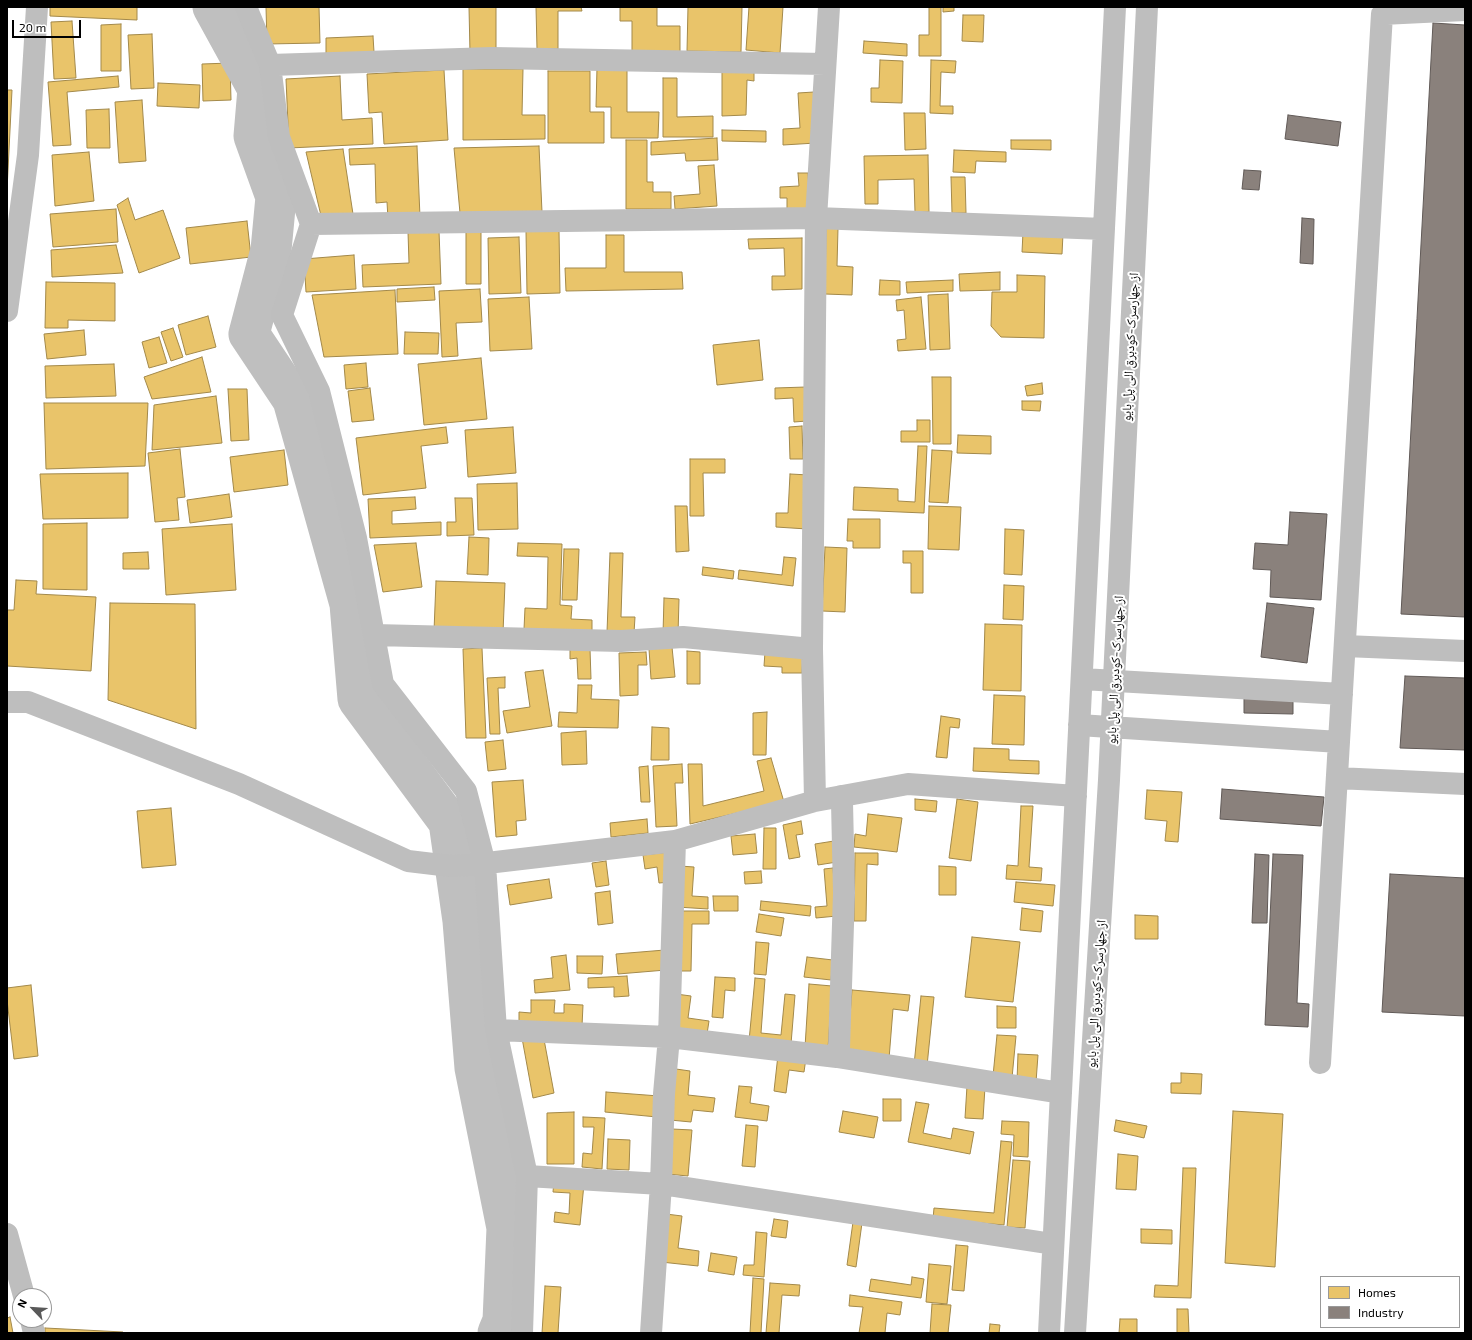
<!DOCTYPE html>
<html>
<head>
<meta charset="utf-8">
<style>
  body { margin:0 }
  #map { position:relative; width:1472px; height:1340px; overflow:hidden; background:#fff; font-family:"Exo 2",sans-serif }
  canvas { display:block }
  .frame { position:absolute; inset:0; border:8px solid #000; pointer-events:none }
  .legend { position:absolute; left:1320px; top:1276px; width:140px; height:52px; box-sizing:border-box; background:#fff; border:1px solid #999; margin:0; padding:5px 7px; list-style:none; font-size:12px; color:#000 }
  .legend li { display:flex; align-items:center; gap:8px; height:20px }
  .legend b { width:20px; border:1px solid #999 }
  .north { position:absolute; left:12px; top:1288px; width:40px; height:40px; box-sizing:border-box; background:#fff; border:1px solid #999; border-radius:50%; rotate:295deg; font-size:11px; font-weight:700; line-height:16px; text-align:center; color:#000 }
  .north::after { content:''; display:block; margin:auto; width:14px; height:18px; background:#595959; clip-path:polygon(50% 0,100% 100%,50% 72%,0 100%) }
  .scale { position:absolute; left:12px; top:20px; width:69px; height:18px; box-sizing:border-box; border:2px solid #000; border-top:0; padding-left:5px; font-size:12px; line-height:14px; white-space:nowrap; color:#000; -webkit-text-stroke:3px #fff; paint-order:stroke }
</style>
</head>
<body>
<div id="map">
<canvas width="1472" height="1340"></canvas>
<div class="frame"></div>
<ul class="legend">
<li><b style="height:11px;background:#e9c46a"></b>Homes</li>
<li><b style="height:11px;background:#8a817c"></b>Industry</li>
</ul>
<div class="north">N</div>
<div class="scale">20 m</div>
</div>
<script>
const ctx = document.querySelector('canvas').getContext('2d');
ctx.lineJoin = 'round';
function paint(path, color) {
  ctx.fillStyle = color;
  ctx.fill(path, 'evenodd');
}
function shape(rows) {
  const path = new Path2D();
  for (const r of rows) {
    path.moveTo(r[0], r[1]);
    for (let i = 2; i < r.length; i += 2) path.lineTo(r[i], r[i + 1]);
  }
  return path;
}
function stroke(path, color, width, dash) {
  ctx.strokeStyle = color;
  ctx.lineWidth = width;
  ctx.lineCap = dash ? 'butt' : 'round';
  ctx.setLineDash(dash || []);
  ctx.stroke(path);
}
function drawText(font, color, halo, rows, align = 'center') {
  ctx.font = font + ' "Exo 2","Noto Naskh Arabic",sans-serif';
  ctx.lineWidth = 4;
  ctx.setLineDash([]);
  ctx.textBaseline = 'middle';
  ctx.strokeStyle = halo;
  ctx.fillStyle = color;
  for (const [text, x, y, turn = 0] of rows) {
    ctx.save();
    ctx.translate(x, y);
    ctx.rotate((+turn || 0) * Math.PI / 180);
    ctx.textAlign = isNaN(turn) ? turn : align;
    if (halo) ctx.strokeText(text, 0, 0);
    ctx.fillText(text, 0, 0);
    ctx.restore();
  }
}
const homes = shape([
  [50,7,137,7,137,20,50,16,50,7],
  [266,7,319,7,320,43,267,44,266,7],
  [469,7,496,7,496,53,470,53,469,7],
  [536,7,581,7,582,11,558,11,558,49,537,49,536,7],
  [620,7,657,7,657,26,680,26,680,53,632,53,632,21,620,21,620,7],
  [688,7,742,7,741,52,687,51,688,7],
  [749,7,783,7,780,53,746,50,749,7],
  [929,7,941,7,941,56,919,56,919,35,929,35,929,7],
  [943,7,954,7,954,11,943,12,943,7],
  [963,15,984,15,983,42,962,41,963,15],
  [72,21,76,78,54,79,51,22,72,21],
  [121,24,121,71,101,71,101,25,121,24],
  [152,34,154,88,131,89,128,35,152,34],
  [373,36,374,52,326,54,326,38,373,36],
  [864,41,907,44,907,56,863,53,864,41],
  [880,60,903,61,902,103,871,102,871,88,879,88,880,60],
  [931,60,956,61,955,73,941,72,940,106,953,106,953,114,930,113,931,60],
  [230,63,231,100,203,101,202,64,230,63],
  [597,68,627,69,627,112,659,112,658,138,611,138,611,107,596,107,597,68],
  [463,69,523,69,522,115,545,115,545,139,463,140,463,69],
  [722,69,754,69,754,81,747,80,746,115,722,116,722,69],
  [444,70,448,140,384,144,382,112,369,113,367,74,444,70],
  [548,71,590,71,590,112,604,112,604,143,548,143,548,71],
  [118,76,119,87,67,92,71,145,53,146,48,82,118,76],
  [340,76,342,120,372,118,373,144,289,148,286,79,340,76],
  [663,78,677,78,677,117,713,116,713,137,663,137,663,78],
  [158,83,200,85,199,108,157,106,158,83],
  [7,90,12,90,7,190,7,90],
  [814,92,816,143,783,145,783,129,800,128,798,93,814,92],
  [142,100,146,161,119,163,115,102,142,100],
  [109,109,110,148,87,148,86,110,109,109],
  [904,113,925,113,926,149,905,150,904,113],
  [722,130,766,131,766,142,722,141,722,130],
  [717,138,718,160,686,161,685,153,651,155,651,142,717,138],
  [626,140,647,140,647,182,653,182,653,192,671,192,671,209,626,209,626,140],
  [1011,140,1051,140,1051,150,1011,149,1011,140],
  [417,146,420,217,388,219,387,202,376,203,375,164,350,165,349,149,417,146],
  [539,146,542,212,460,213,454,148,539,146],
  [343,149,353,214,322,220,306,152,343,149],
  [954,150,1006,152,1006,162,976,161,975,173,953,172,954,150],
  [89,152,94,201,55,206,52,155,89,152],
  [928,155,929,212,915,212,914,179,878,180,878,204,865,204,864,156,928,155],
  [714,165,717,206,675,209,674,196,700,194,698,166,714,165],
  [798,173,808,173,810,209,787,210,787,198,780,198,780,187,799,186,798,173],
  [951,177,965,177,966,213,952,213,951,177],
  [128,198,135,220,163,210,180,258,139,273,117,205,128,198],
  [116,209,118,242,53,247,50,214,116,209],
  [247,221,251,257,190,264,186,228,247,221],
  [826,227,838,228,837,266,853,267,852,295,825,294,826,227],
  [559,230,560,293,527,294,526,231,559,230],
  [439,231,441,284,363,287,362,265,409,263,408,232,439,231],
  [466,232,481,232,481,284,466,284,466,232],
  [1023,232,1063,234,1062,254,1022,252,1023,232],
  [606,235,624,235,624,272,682,272,683,289,566,291,565,268,606,268,606,235],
  [519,237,521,293,489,294,488,238,519,237],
  [802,238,802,289,772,290,772,276,785,276,784,248,749,249,748,239,802,238],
  [116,245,123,273,52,277,51,250,116,245],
  [354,255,356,289,306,292,304,259,354,255],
  [1000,272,1000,290,960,291,959,274,1000,272],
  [1017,275,1045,276,1044,338,1001,337,991,326,992,292,1017,292,1017,275],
  [880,280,900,281,900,295,879,295,880,280],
  [953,280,953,291,907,293,906,282,953,280],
  [46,282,115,283,115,321,68,320,68,328,45,328,46,282],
  [434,287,435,300,397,302,397,289,434,287],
  [480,289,482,322,456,323,458,356,442,357,439,291,480,289],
  [395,290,398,354,324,357,312,295,395,290],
  [948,294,950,349,930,350,928,295,948,294],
  [529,297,532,349,490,351,488,299,529,297],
  [921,297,926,349,898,351,897,340,906,339,904,310,897,311,896,300,921,297],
  [208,316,216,347,186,355,178,325,208,316],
  [173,328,183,357,171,361,161,332,173,328],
  [84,330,86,355,47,359,44,334,84,330],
  [405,332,439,333,438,354,404,354,405,332],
  [159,337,167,363,149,368,142,342,159,337],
  [759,340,763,380,717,385,713,345,759,340],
  [202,357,211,392,152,399,144,377,202,357],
  [481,358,487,419,424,425,418,364,481,358],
  [366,363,368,387,346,389,344,365,366,363],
  [114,364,116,396,46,398,45,366,114,364],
  [932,377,951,377,951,444,933,444,932,377],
  [1042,383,1043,394,1027,396,1025,386,1042,383],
  [806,387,807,421,794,422,793,398,775,399,775,388,806,387],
  [370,388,374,420,352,422,348,391,370,388],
  [228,389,247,389,249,440,231,441,228,389],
  [216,396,222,443,152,450,154,405,216,396],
  [1022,401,1041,401,1040,411,1022,410,1022,401],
  [44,403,148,403,145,466,46,469,44,403],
  [917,420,930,420,930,442,901,442,901,431,917,431,917,420],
  [802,426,803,459,790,459,789,427,802,426],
  [446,427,448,443,421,446,426,488,363,495,356,438,446,427],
  [513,427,516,473,468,477,465,430,513,427],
  [958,435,991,436,991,454,957,453,958,435],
  [918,446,927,446,924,513,853,510,854,487,898,489,898,501,915,502,918,446],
  [180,449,185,497,177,498,179,520,155,522,148,453,180,449],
  [284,450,288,485,234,492,230,457,284,450],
  [932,450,952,451,948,503,929,502,932,450],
  [690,459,725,459,725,473,703,473,704,516,690,516,690,459],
  [128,473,128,518,43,519,40,474,128,473],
  [790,474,809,475,807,529,776,527,776,513,788,513,790,474],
  [517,483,518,529,478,530,477,484,517,483],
  [229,494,232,517,190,523,187,500,229,494],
  [415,497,416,509,392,511,392,524,441,522,441,535,370,538,368,499,415,497],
  [455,498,472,498,474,535,447,536,447,522,456,522,455,498],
  [675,506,687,506,689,551,676,552,675,506],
  [929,506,961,507,959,550,928,549,929,506],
  [848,519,880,519,880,548,853,548,853,541,847,541,848,519],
  [87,523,87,590,43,589,43,524,87,523],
  [232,524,236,590,166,595,162,529,232,524],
  [1005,529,1024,530,1022,575,1004,574,1005,529],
  [469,537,489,538,488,575,467,574,469,537],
  [416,543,422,587,383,592,374,545,416,543],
  [518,543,562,544,560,605,572,606,571,619,592,620,592,632,524,629,525,608,547,609,548,557,517,556,518,543],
  [825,547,847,548,845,612,822,611,825,547],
  [564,549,579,549,577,600,562,600,564,549],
  [903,551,923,551,923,593,911,593,911,563,903,563,903,551],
  [148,552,149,569,123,569,123,553,148,552],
  [610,553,623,553,621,617,635,617,634,633,607,632,610,553],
  [784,557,796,558,793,586,738,579,739,570,782,575,784,557],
  [703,567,734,571,733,579,702,575,703,567],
  [16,580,37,581,36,594,96,597,91,671,7,666,7,610,14,610,16,580],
  [436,581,505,583,503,633,434,631,436,581],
  [1004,585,1024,586,1023,620,1003,619,1004,585],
  [664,598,679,599,678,635,663,634,664,598],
  [110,603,195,604,196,729,108,700,110,603],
  [985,624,1022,625,1021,691,983,690,985,624],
  [672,647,675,677,651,679,649,649,672,647],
  [482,648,486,738,466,738,463,649,482,648],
  [570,649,590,649,591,679,578,679,577,658,570,659,570,649],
  [687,651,700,652,700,684,687,684,687,651],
  [646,652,647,665,638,665,638,695,620,696,619,653,646,652],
  [765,652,803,653,802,673,782,673,782,667,764,666,765,652],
  [543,670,552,726,507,733,503,711,530,707,525,672,543,670],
  [505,677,505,688,498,688,500,734,490,734,487,678,505,677],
  [578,685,592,685,591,699,619,700,618,728,558,727,559,712,577,713,578,685],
  [994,695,1025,696,1024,745,992,744,994,695],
  [767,712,766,755,753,755,753,713,767,712],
  [941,716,960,719,959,728,950,727,947,758,936,757,941,716],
  [652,727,669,728,669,760,651,760,652,727],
  [586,731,587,764,562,765,561,733,586,731],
  [503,740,506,769,488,771,485,742,503,740],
  [974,748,1009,749,1009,760,1039,761,1039,774,973,771,974,748],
  [771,758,784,802,690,824,688,764,702,764,703,806,764,791,757,761,771,758],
  [682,764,683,783,675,783,677,826,656,827,653,766,682,764],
  [648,766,650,802,641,802,639,767,648,766],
  [523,780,526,820,516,821,517,835,496,837,492,782,523,780],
  [1147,790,1182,792,1178,842,1165,841,1167,821,1145,819,1147,790],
  [915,799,937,801,936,812,915,810,915,799],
  [957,799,978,802,971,861,949,858,957,799],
  [1021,806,1033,806,1029,867,1042,868,1041,881,1006,879,1007,865,1018,866,1021,806],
  [171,808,176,865,142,868,137,811,171,808],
  [868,814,902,818,897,852,854,847,855,834,866,836,868,814],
  [647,819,648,833,611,837,610,823,647,819],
  [801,821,803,834,796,835,800,857,789,859,783,825,801,821],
  [764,828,776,828,776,869,763,869,764,828],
  [755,834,757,853,733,855,731,836,755,834],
  [834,841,837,862,818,865,815,844,834,841],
  [669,852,671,882,659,883,657,867,645,869,643,855,669,852],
  [855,853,878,853,878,865,867,864,866,921,854,921,855,853],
  [606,861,609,885,596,887,592,863,606,861],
  [680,866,694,867,692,896,708,897,708,909,677,907,680,866],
  [939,866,956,867,956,895,939,895,939,866],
  [833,868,837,916,816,918,815,907,827,906,824,869,833,868],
  [761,871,762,883,745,884,744,872,761,871],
  [549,879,552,898,510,905,507,885,549,879],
  [1016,882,1055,885,1053,906,1014,902,1016,882],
  [610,891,613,923,598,925,595,893,610,891],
  [713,896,738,896,738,911,714,911,713,896],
  [761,901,811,906,810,916,760,910,761,901],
  [1022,908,1043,911,1041,932,1020,930,1022,908],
  [677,911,709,911,709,924,692,924,691,971,676,971,677,911],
  [759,914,784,918,781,936,756,932,759,914],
  [1135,915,1158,916,1158,939,1135,939,1135,915],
  [972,937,1020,942,1013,1002,965,997,972,937],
  [756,942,769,943,766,975,754,974,756,942],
  [665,950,666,970,618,974,616,954,665,950],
  [566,955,570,990,535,993,534,980,553,978,551,957,566,955],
  [577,956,603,956,602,974,577,973,577,956],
  [807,957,833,960,831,980,804,977,807,957],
  [627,976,629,996,614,997,614,987,588,988,588,978,627,976],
  [715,977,735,978,735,991,725,990,723,1018,712,1017,715,977],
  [755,978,765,979,761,1033,781,1035,785,994,795,995,791,1044,749,1041,755,978],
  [809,984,832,986,828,1049,805,1047,809,984],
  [31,985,38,1056,14,1059,7,1000,7,988,31,985],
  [852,990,910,995,908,1011,893,1009,889,1059,847,1055,852,990],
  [676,994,691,996,688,1018,709,1021,707,1034,671,1029,676,994],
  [921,996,934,997,927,1066,914,1065,921,996],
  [531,1000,555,1000,554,1013,564,1013,564,1004,583,1005,582,1026,519,1024,519,1012,531,1013,531,1000],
  [997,1006,1016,1007,1016,1028,997,1028,997,1006],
  [543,1034,554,1093,533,1098,522,1038,543,1034],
  [997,1035,1016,1036,1012,1078,993,1076,997,1035],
  [1018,1054,1038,1055,1036,1082,1017,1081,1018,1054],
  [778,1055,806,1058,804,1072,789,1070,786,1093,774,1091,778,1055],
  [676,1069,690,1071,688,1095,715,1098,713,1112,693,1110,691,1122,670,1120,676,1069],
  [1181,1073,1202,1074,1201,1094,1171,1093,1171,1083,1181,1083,1181,1073],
  [739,1086,752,1087,750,1103,769,1106,767,1121,735,1117,739,1086],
  [967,1086,985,1087,983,1119,965,1118,967,1086],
  [606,1092,659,1096,657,1117,605,1112,606,1092],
  [883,1099,901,1099,901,1121,883,1121,883,1099],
  [916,1102,929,1104,923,1133,951,1139,953,1128,974,1132,970,1154,908,1142,916,1102],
  [843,1111,878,1117,874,1138,839,1132,843,1111],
  [1233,1111,1283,1114,1275,1267,1225,1263,1233,1111],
  [574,1112,574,1164,547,1164,547,1113,574,1112],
  [583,1117,605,1118,602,1169,582,1167,583,1153,592,1154,594,1127,583,1127,583,1117],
  [1116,1120,1147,1126,1144,1138,1114,1131,1116,1120],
  [1002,1121,1029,1122,1028,1157,1013,1156,1014,1135,1001,1134,1002,1121],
  [746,1125,758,1126,755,1167,742,1166,746,1125],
  [672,1129,692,1130,688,1176,667,1174,672,1129],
  [608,1139,630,1140,629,1170,607,1169,608,1139],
  [1001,1141,1012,1142,1004,1225,933,1219,934,1208,994,1213,1001,1141],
  [1118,1154,1138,1156,1136,1190,1116,1189,1118,1154],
  [1013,1160,1030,1161,1025,1228,1007,1227,1013,1160],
  [1183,1168,1196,1168,1191,1298,1154,1297,1155,1285,1178,1286,1183,1168],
  [554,1181,584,1184,580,1225,554,1222,555,1212,569,1214,570,1193,553,1192,554,1181],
  [666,1214,682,1216,678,1248,699,1251,698,1266,661,1262,666,1214],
  [774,1219,788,1221,786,1238,771,1236,774,1219],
  [853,1222,862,1223,856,1267,847,1265,853,1222],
  [1141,1229,1172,1230,1172,1244,1141,1243,1141,1229],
  [756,1232,767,1233,764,1277,743,1275,744,1265,754,1265,756,1232],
  [956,1245,968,1246,964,1291,952,1290,956,1245],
  [711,1253,737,1257,734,1275,708,1271,711,1253],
  [929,1264,951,1266,947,1304,926,1302,929,1264],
  [912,1277,924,1279,921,1298,869,1291,871,1279,911,1285,912,1277],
  [753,1278,764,1279,761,1333,750,1333,753,1278],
  [770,1283,800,1285,799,1296,782,1295,779,1333,766,1333,770,1283],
  [545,1286,561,1287,558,1333,542,1333,545,1286],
  [850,1295,902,1302,900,1315,887,1313,885,1333,859,1333,863,1307,849,1306,850,1295],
  [932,1304,951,1305,948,1333,930,1333,932,1304],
  [1177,1309,1188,1309,1189,1333,1177,1333,1177,1309],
  [10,1317,13,1333,7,1333,7,1318,10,1317],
  [1120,1319,1137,1319,1137,1333,1119,1333,1120,1319],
  [990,1324,1000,1325,999,1333,989,1333,990,1324],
  [45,1328,123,1332,123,1333,45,1333,45,1328]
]);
const industry = shape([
  [1433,23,1465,25,1465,617,1401,614,1433,23],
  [1288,115,1341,122,1338,146,1285,139,1288,115],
  [1244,170,1261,171,1259,190,1242,189,1244,170],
  [1302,218,1314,219,1313,264,1300,263,1302,218],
  [1290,512,1327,514,1321,600,1270,597,1271,570,1253,569,1255,543,1288,545,1290,512],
  [1267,603,1314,608,1307,663,1261,657,1267,603],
  [1405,676,1465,678,1465,750,1400,748,1405,676],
  [1244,696,1293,697,1293,714,1244,713,1244,696],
  [1222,789,1324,797,1321,826,1220,819,1222,789],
  [1255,854,1269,855,1267,923,1252,923,1255,854],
  [1273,854,1303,855,1297,1003,1309,1004,1308,1027,1265,1025,1273,854],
  [1390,874,1465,878,1465,1016,1382,1012,1390,874]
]);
const river = shape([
  [213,7,258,89,254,136,276,197,271,250,249,334,293,400,350,604,358,699,449,822,463,921,475,1068,507,1228,503,1321,498,1333]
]);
const minor = shape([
  [246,7,270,65,279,137,311,224,282,315,319,391,356,538,383,684,466,791,485,864,496,1030,527,1176,522,1333],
  [270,65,492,58,825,64],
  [311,224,816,218,1104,229],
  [7,311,28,155,37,7],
  [374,635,621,641,683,637,812,649],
  [1345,646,1465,651],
  [1082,679,1342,694],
  [7,702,28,702,239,784,408,861,450,866,470,865,675,841,815,801,908,784,1076,796],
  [1079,725,1339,742],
  [1337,778,1465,784],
  [815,801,812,649,816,218,829,7],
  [496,1030,669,1037,837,1057,1061,1093],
  [837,1057,839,1049,844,893,842,802,841,796],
  [1320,1063,1382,14,1465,10],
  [527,1176,661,1184,1053,1244],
  [7,1234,24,1296],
  [31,1320,34,1333],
  [651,1333,661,1184,664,1094,669,1037,675,841],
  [1049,1333,1115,7],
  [1075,1333,1109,780,1147,7]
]);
const streetNames = [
  ["از جهارسرک-کودبرق الی پل بایو",1130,347,-87],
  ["از جهارسرک-کودبرق الی پل بایو",1115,670,-87],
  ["از جهارسرک-کودبرق الی پل بایو",1096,994,-86]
];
paint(homes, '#e9c46a');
stroke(homes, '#a3894a', 1);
paint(industry, '#8a817c');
stroke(industry, '#615a57', 1);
stroke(river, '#bfbfbf', 41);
stroke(minor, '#bebebe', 22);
drawText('13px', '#000', '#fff', streetNames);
</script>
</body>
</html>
